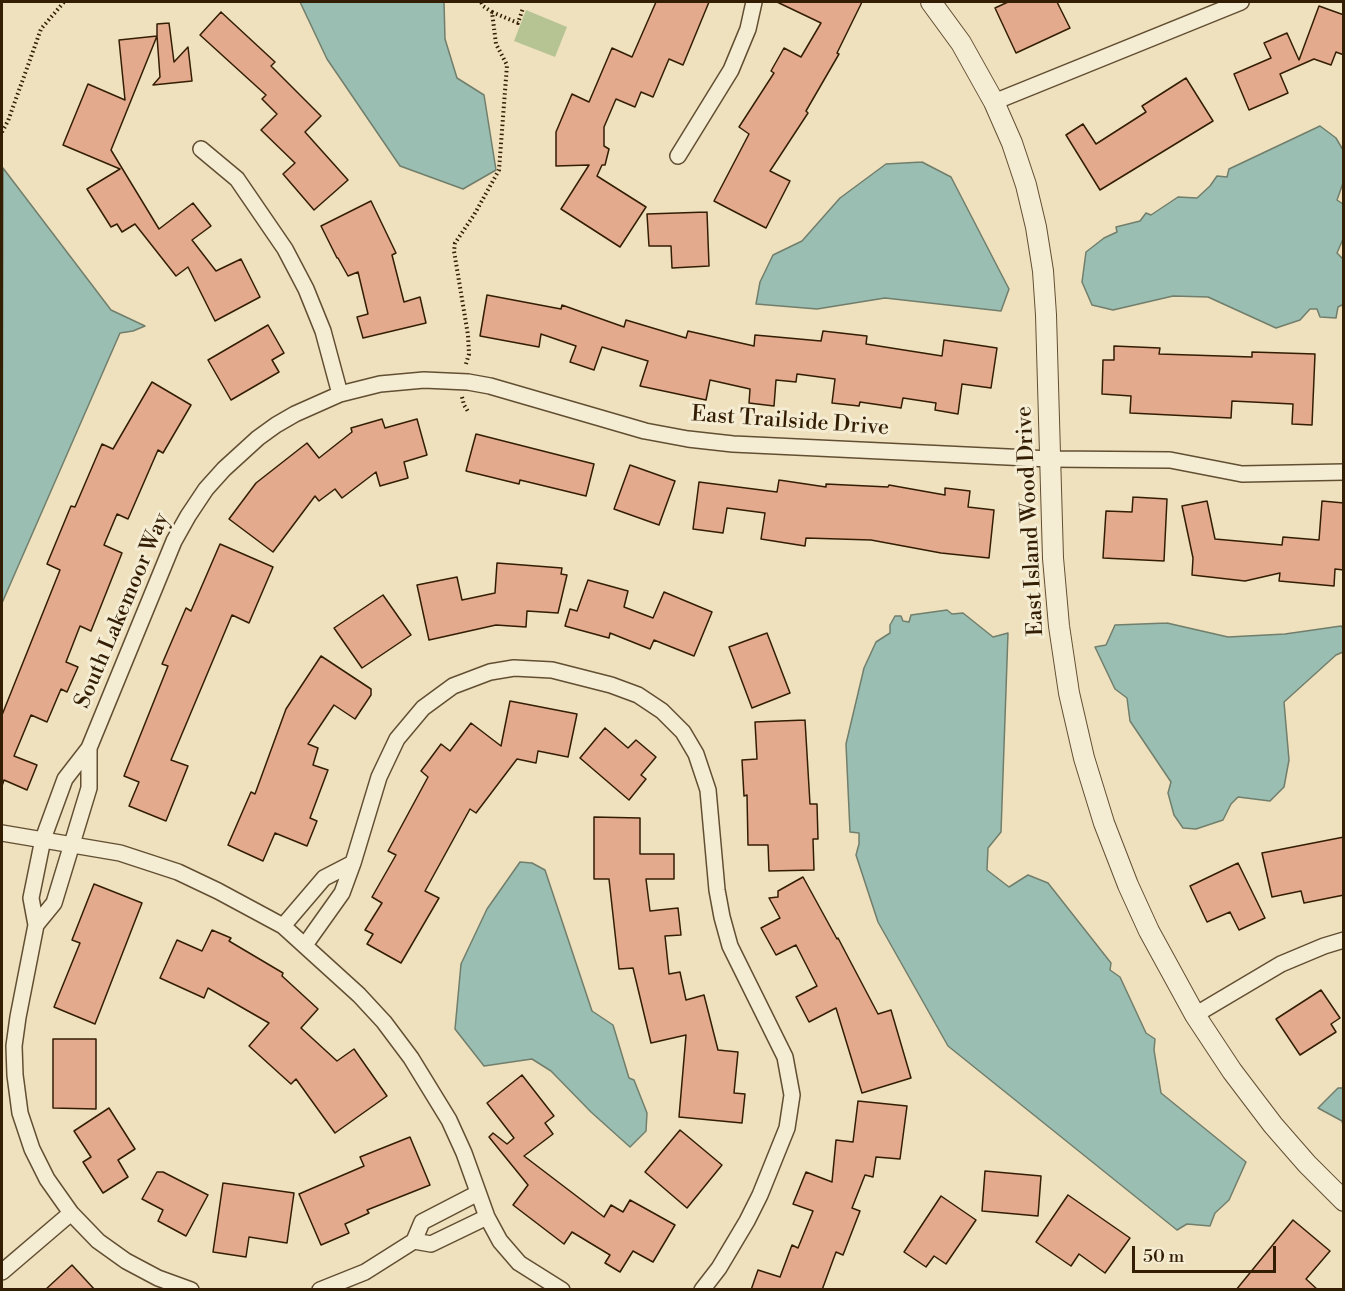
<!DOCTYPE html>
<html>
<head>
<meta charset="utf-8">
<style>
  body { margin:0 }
  #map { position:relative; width:1345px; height:1291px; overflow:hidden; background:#efe1bd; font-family:"Libre Bodoni",serif }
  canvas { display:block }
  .frame { position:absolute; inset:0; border:3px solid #331e04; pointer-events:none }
  .scale { position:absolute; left:1132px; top:1246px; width:144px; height:27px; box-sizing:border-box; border:3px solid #331e04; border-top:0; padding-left:8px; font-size:18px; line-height:21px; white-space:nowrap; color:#331e04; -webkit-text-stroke:4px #f5ecd4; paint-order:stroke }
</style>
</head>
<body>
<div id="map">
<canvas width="1345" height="1291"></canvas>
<div class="frame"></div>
<div class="scale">50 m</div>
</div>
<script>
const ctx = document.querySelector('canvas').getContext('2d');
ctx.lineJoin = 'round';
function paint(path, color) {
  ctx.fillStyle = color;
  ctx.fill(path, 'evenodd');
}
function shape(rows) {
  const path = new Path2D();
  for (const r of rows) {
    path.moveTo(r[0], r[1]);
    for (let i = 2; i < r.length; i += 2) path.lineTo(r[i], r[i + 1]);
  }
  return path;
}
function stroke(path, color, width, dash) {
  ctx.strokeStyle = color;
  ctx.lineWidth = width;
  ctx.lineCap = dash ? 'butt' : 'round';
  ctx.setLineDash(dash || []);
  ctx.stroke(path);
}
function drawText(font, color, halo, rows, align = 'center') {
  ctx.font = font + ' "Libre Bodoni",serif';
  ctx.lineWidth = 6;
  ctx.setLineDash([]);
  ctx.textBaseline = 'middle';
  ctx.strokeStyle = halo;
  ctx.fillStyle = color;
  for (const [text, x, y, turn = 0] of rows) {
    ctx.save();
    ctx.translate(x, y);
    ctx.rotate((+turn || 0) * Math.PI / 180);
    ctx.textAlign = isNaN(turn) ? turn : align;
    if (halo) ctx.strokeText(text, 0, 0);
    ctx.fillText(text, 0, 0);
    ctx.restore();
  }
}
const green = shape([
  [526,10,567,27,555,57,514,41]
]);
const water = shape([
  [300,2,444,2,445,39,457,78,484,95,496,170,463,189,400,166,327,59,300,2],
  [1320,126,1336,138,1343,150,1343,183,1337,200,1343,204,1343,239,1337,253,1343,259,1344,304,1338,307,1336,318,1320,317,1317,309,1310,309,1300,320,1276,328,1208,297,1173,296,1113,310,1092,305,1082,282,1086,252,1104,238,1117,232,1116,227,1140,221,1146,213,1151,215,1178,197,1197,198,1210,186,1217,176,1227,177,1229,169,1320,126],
  [922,162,951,177,1009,289,1001,311,885,298,817,309,756,304,760,282,773,255,802,241,840,198,886,164,922,162],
  [3,168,111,310,145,326,133,331,120,333,2,603,3,168],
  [947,610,952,614,963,613,993,637,1008,633,1001,832,988,848,987,870,1009,887,1028,875,1048,883,1111,963,1110,970,1120,977,1146,1033,1155,1039,1154,1050,1161,1093,1246,1162,1229,1200,1215,1213,1210,1226,1187,1224,1177,1230,948,1046,878,922,856,855,859,844,859,833,850,832,846,744,864,668,876,642,890,633,890,625,895,616,901,616,903,621,909,622,911,615,947,610],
  [1167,623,1228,637,1285,634,1341,626,1343,628,1343,652,1336,655,1284,702,1289,760,1284,787,1270,801,1238,797,1231,804,1223,820,1196,829,1183,828,1174,815,1168,793,1171,782,1130,721,1127,698,1115,689,1095,647,1106,645,1115,625,1167,623],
  [520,862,532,863,545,870,592,1011,613,1025,629,1078,634,1080,647,1113,646,1131,630,1147,591,1112,551,1071,532,1059,484,1066,455,1029,461,964,487,909,520,862],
  [1338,1088,1343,1088,1343,1125,1342,1121,1318,1108,1338,1088]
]);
const building = shape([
  [656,2,709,2,683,65,669,59,653,97,641,92,635,107,616,99,604,127,604,146,609,149,605,165,602,165,597,176,646,207,620,247,561,209,589,165,556,166,556,132,572,94,589,102,612,48,632,57,656,2],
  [777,2,862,2,837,53,839,54,806,111,808,113,770,171,790,181,766,228,714,201,749,134,739,127,774,73,771,71,784,48,801,57,821,23,777,2],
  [1008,2,1057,2,1070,28,1016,53,995,8,1008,2],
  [1319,6,1344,15,1344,55,1336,52,1331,65,1314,59,1280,74,1288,93,1249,110,1234,74,1271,58,1264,43,1287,33,1299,60,1319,6],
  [221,12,275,62,271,66,321,116,305,132,348,180,314,210,283,174,295,163,261,130,277,114,262,99,266,95,200,35,221,12],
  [169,23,174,62,188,47,192,81,153,85,160,77,157,36,111,150,159,229,193,203,211,226,192,240,216,271,241,259,260,297,215,321,188,267,176,276,135,224,122,232,117,224,111,227,87,189,120,169,63,145,88,84,125,100,119,40,157,36,157,24,169,23],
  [1186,78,1213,121,1100,190,1066,135,1083,124,1096,144,1146,112,1142,106,1186,78],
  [371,201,396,253,392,255,404,302,420,297,426,323,363,338,357,317,368,314,358,272,348,276,338,258,337,258,321,226,371,201],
  [707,212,709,266,672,268,671,246,649,246,647,214,707,212],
  [487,295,561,309,562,305,624,327,626,320,686,338,688,331,754,346,755,335,821,341,823,331,867,336,866,344,942,356,944,340,997,348,991,388,962,384,958,414,935,410,936,403,903,398,901,408,860,402,859,406,832,403,835,379,797,374,796,382,776,380,774,406,749,403,750,389,710,380,706,400,640,386,648,361,602,347,594,370,570,362,576,346,541,334,539,347,480,336,487,295],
  [268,325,284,353,272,360,279,372,231,400,208,360,268,325],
  [1114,346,1160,348,1159,354,1252,357,1252,352,1315,354,1312,425,1292,424,1293,404,1232,401,1231,418,1130,413,1131,396,1102,394,1103,360,1114,360,1114,346],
  [152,382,191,405,163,453,158,450,128,519,117,514,104,545,122,553,91,631,80,626,66,662,78,667,67,692,61,689,47,722,31,715,14,756,37,765,27,790,4,780,2,786,2,715,60,570,47,564,71,506,75,507,102,444,113,449,152,382],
  [382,419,385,428,417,419,427,455,404,462,408,478,380,486,376,472,342,498,335,489,319,501,315,496,273,552,229,519,256,483,307,443,319,458,352,432,351,428,382,419],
  [476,434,594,464,586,496,520,480,519,484,466,471,476,434],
  [630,465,675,481,659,525,614,509,630,465],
  [779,480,826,487,826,484,888,487,889,485,945,495,945,488,970,491,968,507,994,510,989,558,941,553,871,540,806,538,805,546,761,539,765,513,727,508,723,533,693,529,699,482,777,492,779,480],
  [1133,497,1167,499,1164,561,1103,558,1106,511,1132,512,1133,497],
  [1207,501,1215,539,1282,545,1283,537,1319,540,1322,501,1344,503,1344,570,1335,569,1334,586,1279,581,1280,573,1245,581,1192,575,1193,558,1182,506,1207,501],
  [220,544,273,567,249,623,232,615,171,760,188,766,166,821,129,806,139,782,124,776,168,666,162,664,186,608,191,611,220,544],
  [497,563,562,568,561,574,567,575,558,613,527,611,526,627,496,625,429,640,417,585,457,577,462,600,495,593,497,563],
  [588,580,628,591,624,607,653,618,664,592,712,612,694,656,654,640,650,649,610,633,609,638,565,626,570,609,577,611,588,580],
  [383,595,411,635,362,668,334,628,383,595],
  [767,633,790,693,752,708,729,647,767,633],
  [321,656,371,689,371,695,355,719,334,705,308,744,318,748,313,765,328,770,310,818,317,821,307,846,275,833,263,861,228,845,251,792,255,794,286,709,321,656],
  [510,701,577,714,568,757,538,751,536,763,517,759,476,813,470,809,425,891,439,898,401,963,367,944,373,934,365,930,382,903,372,897,396,855,388,851,428,777,421,771,441,744,450,751,471,723,501,746,510,701],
  [805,720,810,804,817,804,818,839,813,839,814,870,769,871,768,845,748,845,747,795,744,796,742,760,757,759,755,722,805,720],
  [605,728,628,748,636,740,656,757,641,775,646,779,629,800,580,758,605,728],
  [594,817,640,818,640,854,674,854,674,879,646,879,650,911,678,908,681,935,665,936,669,974,680,972,686,1000,704,995,718,1050,738,1052,734,1093,745,1094,742,1123,679,1117,686,1035,651,1043,633,968,619,969,609,879,594,879,594,817],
  [1344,837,1344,895,1304,903,1301,891,1272,897,1262,853,1344,837],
  [1238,863,1265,918,1239,930,1230,912,1207,922,1190,886,1238,863],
  [803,877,837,939,838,938,878,1014,891,1010,911,1078,862,1093,836,1008,809,1022,796,997,817,986,796,945,776,955,761,928,780,918,769,898,778,897,778,891,803,877],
  [94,884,142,903,95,1024,54,1007,80,943,72,940,94,884],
  [212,930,231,938,229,941,283,973,282,976,318,1009,301,1028,337,1061,354,1049,387,1096,335,1133,296,1079,291,1084,249,1046,269,1023,208,988,204,998,160,978,177,940,202,951,212,930],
  [1321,990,1340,1018,1331,1024,1336,1032,1300,1055,1276,1019,1321,990],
  [53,1039,96,1039,96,1109,53,1108,53,1039],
  [522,1075,554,1116,545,1123,553,1134,524,1156,604,1217,611,1205,623,1212,630,1200,675,1225,653,1262,633,1251,620,1272,605,1263,610,1255,572,1232,564,1244,513,1205,528,1185,489,1137,493,1133,507,1144,514,1138,487,1103,522,1075],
  [858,1101,907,1106,900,1159,876,1157,873,1177,865,1175,852,1208,860,1211,843,1255,836,1252,822,1290,751,1290,758,1270,780,1277,792,1245,798,1248,813,1211,793,1204,806,1172,832,1182,836,1140,853,1142,858,1101],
  [109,1108,135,1149,118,1160,128,1177,103,1193,83,1162,91,1157,74,1131,109,1108],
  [680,1130,722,1165,687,1208,645,1172,680,1130],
  [410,1137,430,1185,367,1210,369,1213,345,1224,349,1233,321,1245,299,1194,364,1166,360,1157,410,1137],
  [985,1171,1041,1176,1038,1216,982,1211,985,1171],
  [157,1172,163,1172,208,1195,186,1236,158,1221,163,1210,142,1199,157,1172],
  [223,1183,294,1193,287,1243,249,1237,246,1257,213,1252,223,1183],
  [1068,1195,1130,1238,1105,1273,1079,1254,1071,1266,1036,1242,1068,1195],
  [941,1196,976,1220,946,1264,934,1256,926,1267,904,1252,941,1196],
  [1293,1220,1330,1251,1306,1279,1318,1290,1236,1290,1293,1220],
  [72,1265,95,1290,45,1290,72,1265]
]);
const path = shape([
  [492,12,518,23,523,8],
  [2,132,8,121,41,29,64,2],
  [466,364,469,354,468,335,454,251,455,243,474,215,499,170,507,65,496,44,492,12,483,6,481,2],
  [462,397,464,405,469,413]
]);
const minor = shape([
  [994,102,1241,2],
  [201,149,237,179,285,249,306,289,323,331,340,394],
  [678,156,731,70,748,29,754,2],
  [89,748,174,541,188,516,206,489,224,469,258,438,276,425,295,414,340,394,380,384,424,380,468,382,490,386,645,431,688,439,733,444,1050,459,1170,460,1242,474,1344,472],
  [2,833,120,853,178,872,218,891,283,926,359,995,384,1022,411,1058,449,1120,464,1153,487,1217,500,1241,519,1263,562,1290],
  [353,863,379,777,397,739,423,708,453,686,490,672,514,668,552,670,611,685,638,695,662,711,683,732,696,754,708,790,717,890,722,917,730,946,785,1057,792,1095,787,1128,760,1195,747,1221,719,1268,702,1290],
  [36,925,54,903,89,788,89,748,65,779,43,839,31,898,36,925,18,1017,14,1046,15,1075,20,1113,32,1149,47,1179,71,1213,98,1241,126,1261,158,1278,191,1290],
  [283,926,324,878,353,863,342,893,305,945],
  [1195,1015,1281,964,1324,946,1344,940],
  [478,1193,422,1222,414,1241,431,1244,487,1217],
  [2,1272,71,1213],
  [320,1290,365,1272,414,1241]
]);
const tertiary = shape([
  [931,2,961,43,994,102,1012,143,1026,185,1036,227,1043,271,1046,315,1053,558,1059,626,1069,693,1084,758,1104,823,1128,885,1149,931,1195,1015,1232,1071,1273,1125,1307,1164,1344,1201]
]);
const streetNames = [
  ["East Trailside Drive",790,422,4],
  ["East Island Wood Drive",1031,521,-93],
  ["South Lakemoor Way",123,611,-67]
];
paint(green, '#b6c393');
paint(water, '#9abeb1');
stroke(water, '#717e6c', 1.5);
paint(building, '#e4aa8d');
stroke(building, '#331e04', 1.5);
stroke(minor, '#624f32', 18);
stroke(tertiary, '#624f32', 22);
stroke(path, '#331e04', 4, [1.5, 3]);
stroke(minor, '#f5ecd4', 15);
stroke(tertiary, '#f5ecd4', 20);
drawText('22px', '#331e04', '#f5ecd4', streetNames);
</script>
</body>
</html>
